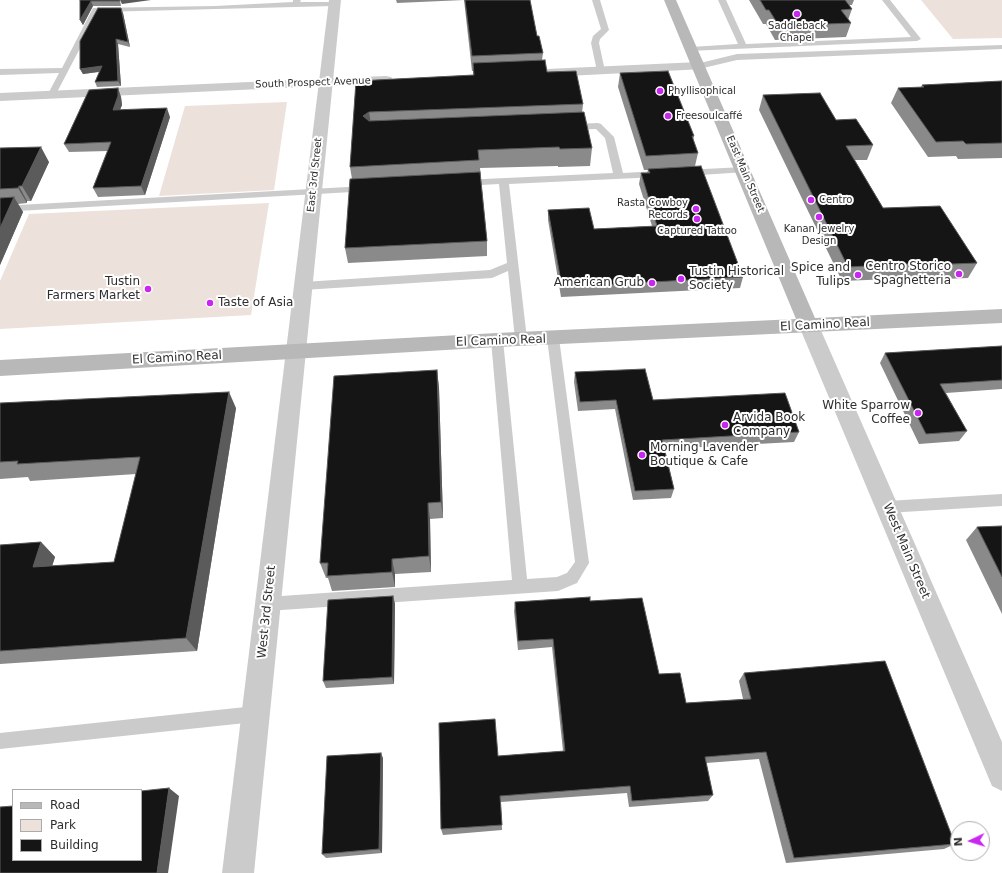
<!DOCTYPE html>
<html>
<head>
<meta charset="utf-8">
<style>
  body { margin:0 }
  #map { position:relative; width:1002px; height:873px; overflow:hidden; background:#fff; font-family:"DejaVu Sans",sans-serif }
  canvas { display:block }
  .legend { position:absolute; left:12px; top:789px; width:130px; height:72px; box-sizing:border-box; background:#fff; border:1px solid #ababab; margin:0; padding:5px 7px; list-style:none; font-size:12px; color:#2e2e2e }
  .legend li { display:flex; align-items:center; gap:8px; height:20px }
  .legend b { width:20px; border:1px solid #ababab }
  .north { position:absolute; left:950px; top:821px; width:40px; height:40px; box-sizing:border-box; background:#fff; border:1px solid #ababab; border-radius:50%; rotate:266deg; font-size:11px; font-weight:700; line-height:16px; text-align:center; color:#2e2e2e }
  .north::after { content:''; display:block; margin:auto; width:14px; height:18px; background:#c926f0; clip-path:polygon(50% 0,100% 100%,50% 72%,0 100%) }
</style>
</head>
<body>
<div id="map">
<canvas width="1002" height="873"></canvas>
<ul class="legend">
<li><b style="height:5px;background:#b8b8b8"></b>Road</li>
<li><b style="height:11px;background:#ede1db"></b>Park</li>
<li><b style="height:11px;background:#151515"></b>Building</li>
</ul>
<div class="north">N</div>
</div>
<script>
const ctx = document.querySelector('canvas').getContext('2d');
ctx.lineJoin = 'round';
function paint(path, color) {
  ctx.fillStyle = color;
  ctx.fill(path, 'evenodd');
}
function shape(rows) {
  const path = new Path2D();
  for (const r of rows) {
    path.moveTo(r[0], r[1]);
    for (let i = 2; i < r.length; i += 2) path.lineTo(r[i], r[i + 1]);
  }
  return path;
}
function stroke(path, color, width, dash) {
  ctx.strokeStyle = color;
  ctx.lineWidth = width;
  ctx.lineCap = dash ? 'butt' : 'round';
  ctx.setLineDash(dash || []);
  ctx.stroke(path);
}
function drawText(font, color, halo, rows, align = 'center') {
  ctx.font = font + ' "DejaVu Sans",sans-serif';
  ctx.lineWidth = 4;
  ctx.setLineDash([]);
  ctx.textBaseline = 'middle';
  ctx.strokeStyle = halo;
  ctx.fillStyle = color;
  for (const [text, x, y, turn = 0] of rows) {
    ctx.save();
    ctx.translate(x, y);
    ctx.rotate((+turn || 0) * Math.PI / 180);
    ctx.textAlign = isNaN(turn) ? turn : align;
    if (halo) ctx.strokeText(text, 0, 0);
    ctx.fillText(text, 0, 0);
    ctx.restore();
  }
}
const green = shape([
  [921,0,1002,0,1002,38,953,39],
  [287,102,274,190,159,196,185,106],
  [269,203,251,315,0,329,0,281,29,214]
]);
const service = shape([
  [293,0,301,0,300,2,334,2,338,4,334,6,99,12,55,96,49,96,48,94,59,73,0,75,0,69,62,68,93,8,215,6,293,2,293,0],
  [592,0,600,0,609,30,600,39,599,43,605,71,601,74,597,71,591,43,593,36,601,29,592,0],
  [718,0,726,0,746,44,911,37,882,0,890,0,921,39,917,41,688,51,687,49,691,47,738,44,718,0],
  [1002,45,1002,49,737,60,699,69,695,66,696,64,737,54,1002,45],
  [598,123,601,124,614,137,623,173,658,171,663,174,658,177,509,184,527,339,525,342,521,343,517,342,515,339,508,271,492,278,303,290,299,289,297,286,299,283,303,282,490,270,507,263,499,184,463,186,458,183,463,180,613,173,605,138,596,129,571,130,566,127,571,124,598,123],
  [743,167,746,168,748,170,746,172,685,176,680,173,685,170,743,167],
  [366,186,371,189,370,191,0,212,0,206,366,186],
  [553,334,557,335,559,338,589,563,577,583,558,591,267,611,262,609,259,604,262,599,267,597,512,580,491,340,493,337,497,336,501,337,503,340,527,579,557,577,567,573,575,562,547,338,549,335,553,334],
  [1002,494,1002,506,887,513,882,511,880,507,882,503,887,501,1002,494],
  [255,706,261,708,263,714,261,720,255,722,0,749,0,733,255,706]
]);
const minor = shape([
  [329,0,341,0,254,873,222,873,329,0]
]);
const tertiary = shape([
  [699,62,704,63,706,66,704,69,547,77,542,76,540,73,542,70,547,69,699,62],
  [386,76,391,77,393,80,391,83,0,101,0,93,386,76],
  [809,319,816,321,819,326,1002,742,1002,791,992,786,799,326,802,321,809,319]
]);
const secondary = shape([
  [664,0,676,0,815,318,1002,309,1002,323,497,347,0,376,0,360,497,333,796,319,664,0]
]);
const wall = shape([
  [80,0,120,0,121,6,93,6,83,25,80,20],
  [396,0,530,0,537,36,543,53,542,60,547,72,583,104,582,113,592,148,590,166,558,167,558,166,480,168,487,241,487,256,348,263,345,248,352,179,350,167,356,81,473,75,473,71,472,71,464,0,397,3],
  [749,0,854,0,852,5,849,5,852,9,848,20,851,23,846,37,775,40,766,24,763,24],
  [123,13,130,47,118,44,121,86,97,87,95,82,99,72,83,74,80,69],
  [620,73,694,136,693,140,698,153,695,166,743,277,740,288,561,297,548,220,548,210,594,229,652,226,639,184,641,173,647,173,648,170,644,170,618,87],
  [1002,81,1002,158,958,159,956,156,928,157,891,103,898,88,921,87,922,85],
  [118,88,121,97,122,105,120,110,170,117,145,195,98,197,93,188,108,151,69,152,64,144],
  [763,95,836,120,873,145,867,160,855,160,883,208,977,263,968,278,919,280,917,278,842,281,759,110],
  [0,148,49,162,31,201,27,201,27,203,18,204,23,212,0,265],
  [1002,346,1002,389,946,393,967,431,959,441,919,444,880,363,885,353],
  [437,370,439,388,443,518,430,519,431,572,395,574,395,587,332,591,328,578,326,578,320,563],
  [575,372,653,400,799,432,794,442,665,449,674,489,671,498,633,500,615,409,578,411,574,382],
  [0,403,236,408,197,651,0,664,0,545,41,542,55,557,52,566,114,562,136,474,30,481,28,477,0,479],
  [1002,526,1002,614,966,540,977,527],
  [393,596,395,604,394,684,326,688,323,681],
  [590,601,659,674,686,703,743,699,739,681,744,673,955,844,944,849,786,863,759,759,706,763,713,795,708,801,629,807,627,793,501,802,502,830,443,835,441,829,498,756,563,751,552,647,518,650,514,611,515,602],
  [383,758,382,853,326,858,322,854]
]);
const shadedWall = shape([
  [120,0,151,0,122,4],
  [91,1,93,6,83,25,80,20],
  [121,8,123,13,130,47,128,42],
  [116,39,118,44,121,86,118,81],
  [102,66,104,71,83,74,80,69],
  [118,88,121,97,122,105,116,119,113,110],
  [167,108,170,117,145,195,141,186],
  [369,112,372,130,363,116],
  [41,147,49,162,31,201,22,186],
  [19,186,27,201,27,203,18,188],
  [14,197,23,212,0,265,0,228],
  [437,370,439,388,443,518,441,502],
  [229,392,236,408,197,651,186,638],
  [428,503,430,519,431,572,429,556],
  [41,542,55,557,47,582,33,567],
  [392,559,395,574,395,587,392,572],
  [393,596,395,604,394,684,392,677],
  [381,753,383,758,382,853,379,849],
  [169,788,179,796,168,873,157,873]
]);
const building = shape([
  [80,0,119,0,120,1,91,1,80,20,80,0],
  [465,0,530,0,537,36,539,36,543,53,472,56,465,0],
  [760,0,845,0,852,9,841,10,851,23,779,26,769,10,766,10,760,0],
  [98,8,121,8,128,42,116,39,118,81,95,82,102,66,80,69,80,41,98,8],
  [545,60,547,72,576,71,583,104,369,112,363,116,369,121,584,112,592,148,560,149,559,147,478,150,479,160,350,167,356,81,474,75,473,63,545,60],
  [668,71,694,136,692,136,698,153,646,156,620,73,668,71],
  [1002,81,1002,143,966,144,963,141,936,142,898,88,924,87,922,85,1002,81],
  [118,88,118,96,113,110,167,108,141,186,93,188,111,142,64,144,89,90,118,88],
  [820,93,836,120,856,119,873,145,846,146,883,208,940,206,977,263,927,265,925,263,848,267,763,95,820,93],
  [41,147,22,186,19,186,18,188,0,189,0,148,41,147],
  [701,166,743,277,562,287,548,210,589,208,594,229,657,226,641,173,650,173,648,169,701,166],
  [480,172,487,241,345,248,350,179,480,172],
  [14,197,0,228,0,198,14,197],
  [1002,346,1002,380,940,384,967,431,926,434,885,353,1002,346],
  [645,369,653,400,785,393,799,432,662,440,674,489,635,491,616,400,580,402,575,372,645,369],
  [437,370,441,502,428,503,429,556,392,559,392,572,327,576,328,563,320,563,334,376,437,370],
  [229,392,186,638,0,651,0,545,41,542,33,567,114,562,140,457,17,464,18,461,0,462,0,403,229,392],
  [1002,526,1002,577,977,527,1002,526],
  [393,596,392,677,323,681,328,600,393,596],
  [590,597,590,601,642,598,659,674,680,673,686,703,751,699,744,673,885,661,955,844,794,858,766,752,705,757,713,795,632,801,630,786,500,796,502,825,441,829,439,723,495,719,498,756,565,751,553,639,518,641,515,602,590,597],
  [381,753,379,849,322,854,327,756,381,753],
  [169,788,157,873,0,873,0,807,13,806,13,860,141,860,141,791,169,788]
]);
const markers = [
  [797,14,4,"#c926f0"],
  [660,91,4,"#c926f0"],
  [668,116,4,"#c926f0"],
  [811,200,4,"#c926f0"],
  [696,209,4,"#c926f0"],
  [819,217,4,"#c926f0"],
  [697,219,4,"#c926f0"],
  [959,274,4,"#c926f0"],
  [858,275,4,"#c926f0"],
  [681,279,4,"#c926f0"],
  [652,283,4,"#c926f0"],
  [148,289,4,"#c926f0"],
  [210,303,4,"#c926f0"],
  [918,413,4,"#c926f0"],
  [725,425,4,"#c926f0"],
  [642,455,4,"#c926f0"]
];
const farPoinames = [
  ["Saddleback",797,26],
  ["Chapel",797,38],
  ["Phyllisophical",668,91,"left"],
  ["Freesoulcaffé",676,116,"left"],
  ["Centro",819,200,"left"],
  ["Rasta Cowboy",688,203,"right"],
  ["Records",688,215,"right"],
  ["Kanan Jewelry",819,229],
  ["Design",819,241],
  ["Captured Tattoo",697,231]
];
const farStreetnames = [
  ["South Prospect Avenue",313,83,-2],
  ["East Main Street",745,174,67],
  ["East 3rd Street",315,175,-84]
];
const poiNames = [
  ["Centro Storico",951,267],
  ["Spaghetteria",951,281],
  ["Spice and",850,268],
  ["Tulips",850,282],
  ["Tustin Historical",689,272,"left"],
  ["Society",689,286,"left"],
  ["Tustin",140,282],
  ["Farmers Market",140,296],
  ["American Grub",644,283],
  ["Taste of Asia",218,303,"left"],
  ["White Sparrow",910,406],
  ["Coffee",910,420],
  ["Arvida Book",733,418,"left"],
  ["Company",733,432,"left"],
  ["Morning Lavender",650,448,"left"],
  ["Boutique & Cafe",650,462,"left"]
];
const streetNames = [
  ["El Camino Real",825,325,-3],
  ["El Camino Real",501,341,-2],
  ["El Camino Real",177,358,-3],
  ["West Main Street",906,551,67],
  ["West 3rd Street",267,612,-84]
];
paint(green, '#ede1db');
paint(service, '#cbcbcb');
paint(minor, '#cbcbcb');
paint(tertiary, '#cbcbcb');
paint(secondary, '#b8b8b8');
paint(wall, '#8a8a8a');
paint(shadedWall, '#5b5b5b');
paint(building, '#151515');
stroke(building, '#5b5b5b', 1);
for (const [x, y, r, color] of markers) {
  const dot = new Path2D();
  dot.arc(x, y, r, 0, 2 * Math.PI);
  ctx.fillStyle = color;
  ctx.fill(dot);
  stroke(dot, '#fff', 1.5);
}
drawText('10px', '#2e2e2e', '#fff', farPoinames);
drawText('10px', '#2e2e2e', '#fff', farStreetnames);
drawText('12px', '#2e2e2e', '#fff', poiNames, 'right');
drawText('12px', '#2e2e2e', '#fff', streetNames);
</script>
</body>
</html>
